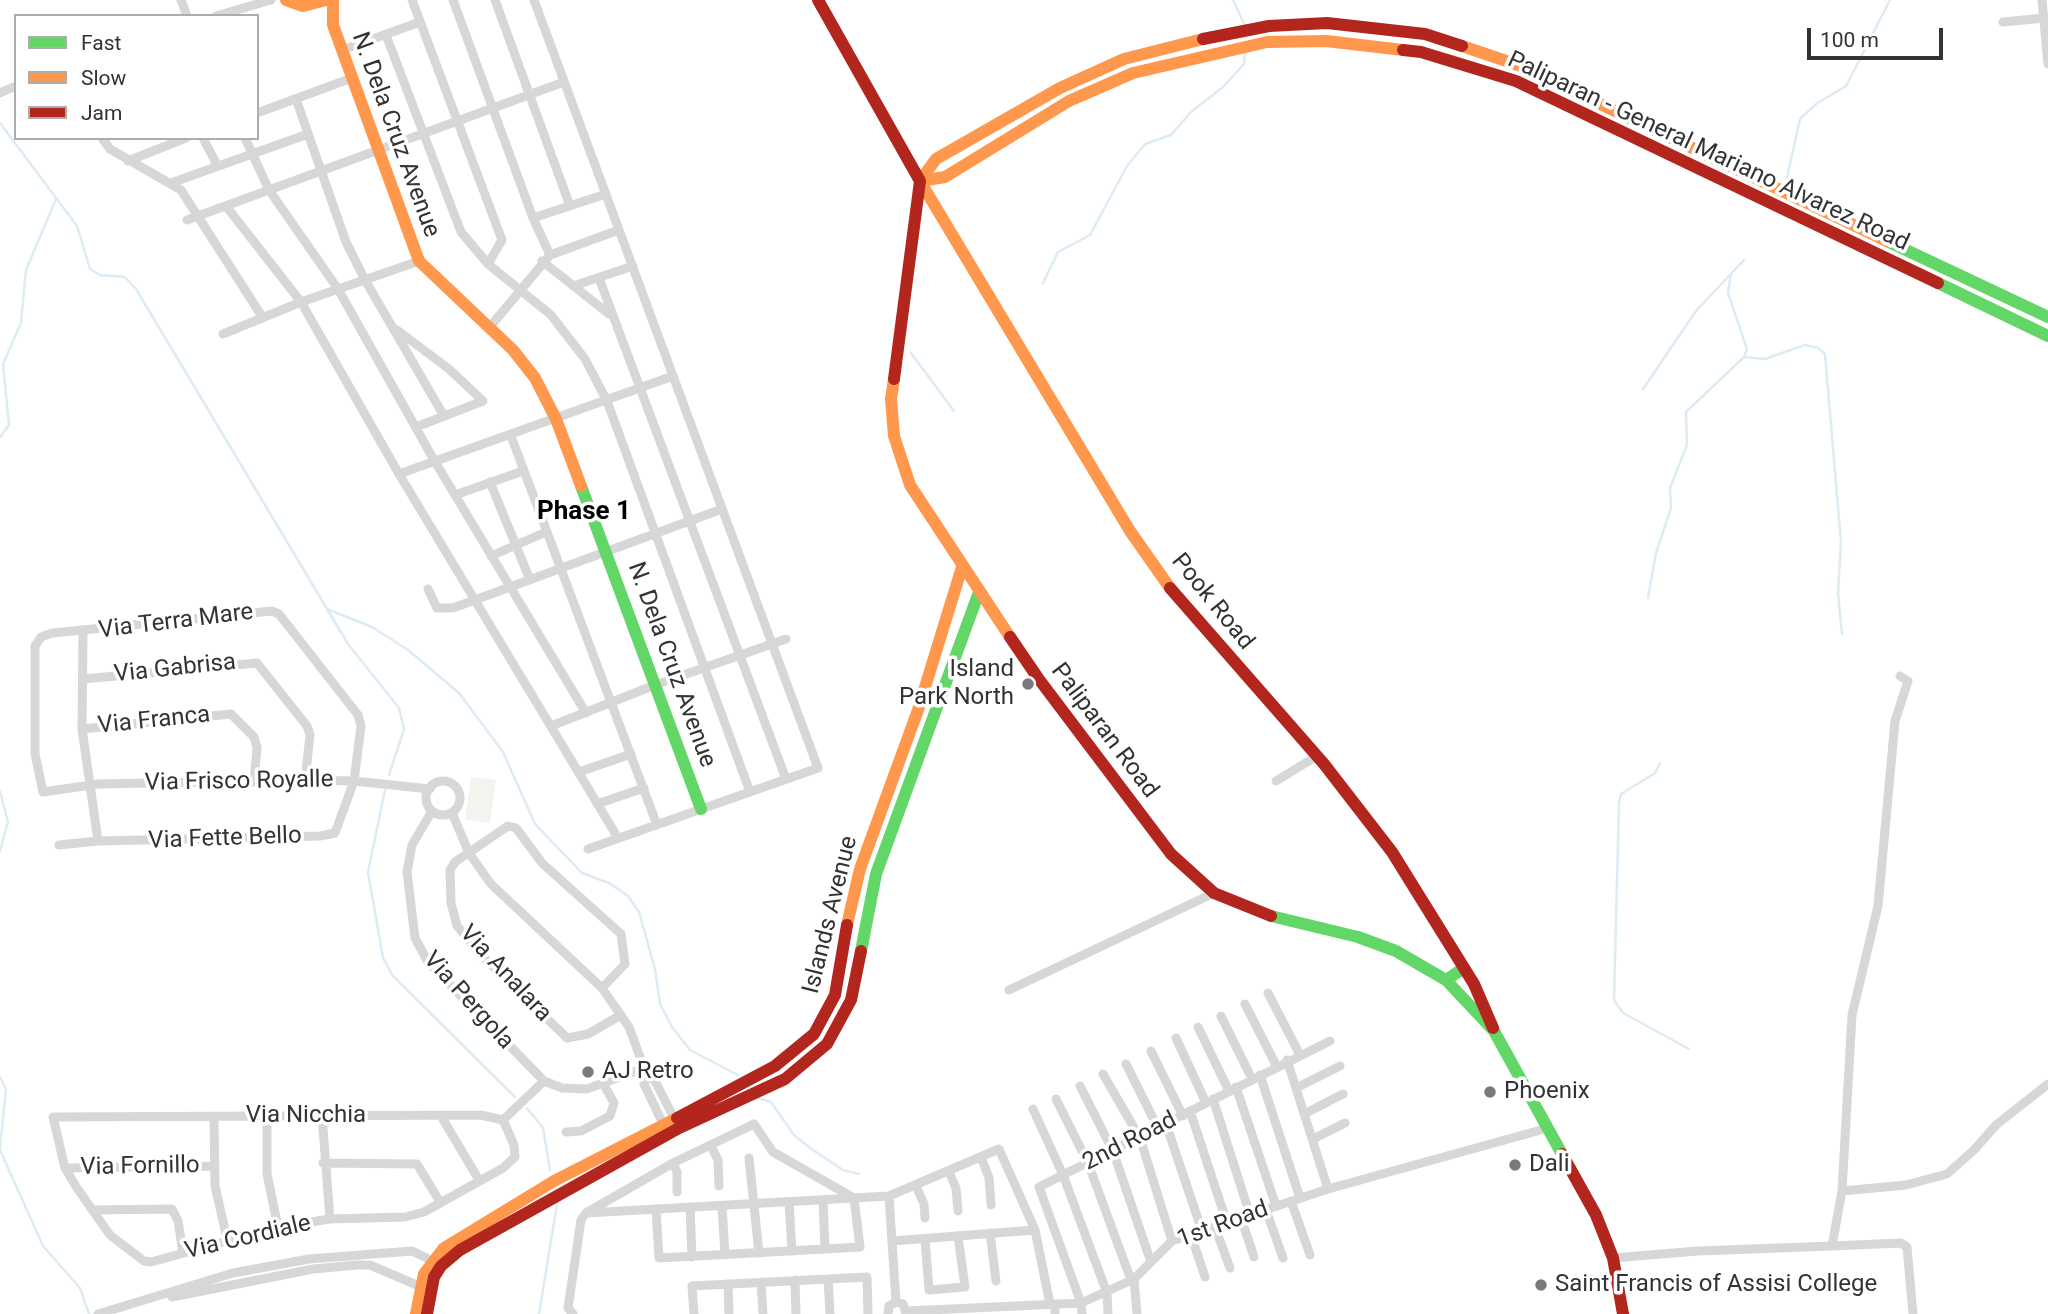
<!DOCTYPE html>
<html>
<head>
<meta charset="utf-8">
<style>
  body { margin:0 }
  #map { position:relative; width:2048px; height:1314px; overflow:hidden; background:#fff; font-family:Roboto,sans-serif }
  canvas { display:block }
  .legend { position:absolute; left:14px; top:14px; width:245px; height:126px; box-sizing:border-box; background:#fff; border:2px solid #adadad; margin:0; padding:9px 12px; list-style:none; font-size:21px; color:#333 }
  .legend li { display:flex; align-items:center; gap:14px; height:35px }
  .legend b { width:35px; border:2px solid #adadad }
  .scale { position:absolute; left:1807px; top:28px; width:136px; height:32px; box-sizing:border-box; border:4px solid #333; border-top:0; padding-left:9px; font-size:21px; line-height:24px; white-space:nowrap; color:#333; -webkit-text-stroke:5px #fff; paint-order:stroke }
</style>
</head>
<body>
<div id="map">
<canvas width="2048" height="1314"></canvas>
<ul class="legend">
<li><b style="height:9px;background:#63d668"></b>Fast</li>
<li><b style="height:9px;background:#ff974d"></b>Slow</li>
<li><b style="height:9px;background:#b3261e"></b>Jam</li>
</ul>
<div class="scale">100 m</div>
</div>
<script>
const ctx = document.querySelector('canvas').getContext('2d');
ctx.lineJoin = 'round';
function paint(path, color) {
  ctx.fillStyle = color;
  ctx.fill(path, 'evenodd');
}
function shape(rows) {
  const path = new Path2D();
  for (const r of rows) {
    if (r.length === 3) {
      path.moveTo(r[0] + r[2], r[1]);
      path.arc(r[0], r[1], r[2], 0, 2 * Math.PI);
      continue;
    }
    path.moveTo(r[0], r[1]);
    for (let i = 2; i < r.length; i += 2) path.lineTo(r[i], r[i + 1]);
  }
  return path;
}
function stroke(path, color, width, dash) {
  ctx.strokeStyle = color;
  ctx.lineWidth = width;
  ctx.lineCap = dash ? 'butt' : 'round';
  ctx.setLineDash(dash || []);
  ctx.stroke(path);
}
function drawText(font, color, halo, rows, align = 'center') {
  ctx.font = font + ' Roboto,sans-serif';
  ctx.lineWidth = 7;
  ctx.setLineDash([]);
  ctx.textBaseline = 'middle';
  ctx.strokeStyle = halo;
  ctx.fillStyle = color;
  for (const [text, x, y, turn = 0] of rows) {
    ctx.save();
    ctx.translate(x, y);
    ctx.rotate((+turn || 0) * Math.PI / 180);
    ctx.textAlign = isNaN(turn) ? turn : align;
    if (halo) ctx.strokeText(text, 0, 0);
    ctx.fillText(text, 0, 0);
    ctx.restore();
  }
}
const green = shape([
  [471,777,496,780,490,823,465,820]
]);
const stream = shape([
  [1233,0,1245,26],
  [0,123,77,226,90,269,100,275,125,277,136,289,348,644,399,708,404,729,389,775],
  [1785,187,1800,119,1816,104,1846,86,1890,0],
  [1043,283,1058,252,1090,235,1127,166,1145,144,1171,135,1191,112,1223,87,1244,64,1245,50],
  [911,353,954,411],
  [1744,357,1765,359,1805,345,1818,348,1825,354,1841,542,1838,593,1842,634],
  [1643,389,1696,311,1744,260],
  [0,437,9,425,3,364,21,323,26,270,56,199],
  [1648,598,1656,553,1671,508,1670,488,1687,445,1686,412,1744,357,1747,349,1728,293,1731,274],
  [327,609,372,627,408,650,459,693,503,752,535,824,582,873,609,883,628,896,639,912,655,969,660,1004,672,1027,690,1050,738,1075],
  [1660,763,1655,773,1621,794,1619,803,1614,1000,1623,1013,1689,1049],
  [385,790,368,872,383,958,393,976,515,1097],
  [0,791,8,822,0,851],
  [0,1077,6,1089,0,1148],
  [758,1098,771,1102,794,1135,810,1148,843,1170,859,1174],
  [527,1108,543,1128,550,1170],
  [0,1150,43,1246,80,1288,89,1314],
  [539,1314,557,1204]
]);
const street = shape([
  [181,0,187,16],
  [412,0,502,240,488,264],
  [453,0,533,218,550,255,489,328],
  [495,0,570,206],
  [534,0,818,768,588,849],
  [2042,0,2048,64],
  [216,16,271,0],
  [2003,22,2044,18],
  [386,35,461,232,488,264,551,315,585,359,607,401,750,792],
  [342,50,420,22],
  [0,93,16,86],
  [296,99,346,242,365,280,444,416],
  [257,113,352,78],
  [102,138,110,149,181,190,263,318],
  [203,138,217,165],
  [245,138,269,190,338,289,434,460,586,713],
  [128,161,186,138],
  [171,183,308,134],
  [226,206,301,302,399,474,618,838],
  [533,218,606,194],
  [187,220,564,82],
  [550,255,619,230],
  [542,261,609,314],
  [599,278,786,779],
  [573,286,633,266],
  [397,330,449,369,483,401,416,427],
  [223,334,301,302,419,261],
  [511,436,657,825],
  [399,474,673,376],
  [490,482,530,580],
  [455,495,523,471],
  [491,556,546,532],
  [428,589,437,608,453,608,722,509],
  [83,632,82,729,98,841],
  [83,679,257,663,307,726,310,735,305,780],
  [551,726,655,685,786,639],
  [82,729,231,714,254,737,257,748,254,782],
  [579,772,631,754],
  [1276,781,1317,756],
  [443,798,17],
  [597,804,644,788],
  [432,811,412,845,407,872,415,938,428,962,544,1081,562,1088,587,1089,644,1068],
  [452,813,469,853,491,884,602,988,629,1027,647,1076,644,1084,665,1128],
  [59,845,98,841,320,836,335,833,354,781,361,726,358,715,279,614,272,611,52,633,41,637,35,646,35,754,43,792,98,784,305,780,354,781,430,789],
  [602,988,625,964,621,934,542,863,516,828,508,826,455,862,450,870,451,903,457,926,480,954,567,1038,588,1034,621,1015],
  [1009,990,1214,893],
  [1268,993,1300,1055],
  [1245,1004,1277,1067],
  [1221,1016,1252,1079],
  [1198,1027,1229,1091],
  [1176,1038,1206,1103],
  [1151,1051,1183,1116],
  [1287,1060,1328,1189],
  [1126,1064,1158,1128],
  [1103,1074,1140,1138,1172,1241],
  [1260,1075,1300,1198],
  [647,1076,655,1081,677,1124],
  [1080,1086,1113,1151,1151,1262],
  [1236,1087,1276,1206],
  [1296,1088,1340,1066],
  [1056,1099,1088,1163,1131,1280],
  [1213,1099,1250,1215],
  [1033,1109,1063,1175,1107,1293,1108,1314],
  [1190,1111,1227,1223],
  [1304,1114,1343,1094],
  [481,1115,503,1120,514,1145,515,1157,503,1168,424,1212,405,1217,330,1219,278,1227,151,1262,144,1261,110,1235,77,1188,65,1168,53,1117,481,1115],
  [267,1116,267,1174,278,1227],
  [322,1116,330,1219],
  [441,1116,479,1180],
  [214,1117,215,1186,228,1243],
  [503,1120,544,1081],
  [1166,1124,1202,1231],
  [566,1132,581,1131,610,1116,614,1103,604,1085],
  [1313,1139,1345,1123],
  [711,1146,718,1160,719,1186],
  [981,1157,989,1178,991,1205],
  [749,1158,759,1253],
  [323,1163,417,1164,440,1202],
  [673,1163,677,1172,677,1192],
  [65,1168,214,1166],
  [949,1172,956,1188,958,1211],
  [916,1186,924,1204,925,1218],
  [1842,1191,1906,1185,1947,1174,1974,1150,1996,1125,2048,1084],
  [889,1196,896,1302],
  [1291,1201,1310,1255],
  [789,1202,792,1251],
  [722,1206,725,1255],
  [690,1207,692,1257],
  [656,1209,659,1258,825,1249],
  [92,1210,172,1209,178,1221,183,1253],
  [1266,1210,1283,1258],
  [586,1213,889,1196,999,1149,1035,1230,1050,1304],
  [1241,1218,1254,1257],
  [1215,1227,1230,1268],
  [990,1233,996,1281],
  [1191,1235,1205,1277],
  [925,1239,929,1290,965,1287,958,1236],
  [892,1241,1035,1230],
  [1832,1246,1901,1243,1907,1247,1913,1314],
  [1613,1258,1698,1251,1832,1246,1842,1191,1852,1015,1878,906,1895,721,1908,681,1900,676],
  [828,1279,830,1314],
  [1134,1279,1137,1314],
  [795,1280,796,1314],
  [761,1282,763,1314],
  [728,1284,729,1314],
  [172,1297,313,1269,357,1265,370,1265,426,1289],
  [1055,1304,1055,1314],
  [907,1311,1081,1303,1134,1279,1172,1241,1328,1189,1548,1128],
  [98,1314,233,1273,309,1259,412,1251,439,1264],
  [573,1314,568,1308,581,1220,586,1213,673,1163,754,1124,773,1152,854,1198,860,1247,825,1249,823,1200],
  [694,1314,692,1286,867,1277,868,1314],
  [888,1314,889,1306,896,1302,903,1304,906,1314],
  [1082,1314,1081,1303,1039,1187,1330,1041]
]);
const fast = shape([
  [1887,241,2048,317],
  [1938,283,2048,336],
  [581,486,701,809],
  [1271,916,1358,937,1396,951,1446,980,1494,1031,1562,1154],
  [861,951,876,874,979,592],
  [1446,980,1464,968]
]);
const slow = shape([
  [286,0,303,6,326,0],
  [333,0,333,25,419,261,513,350,535,378,556,419,581,486],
  [1462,46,1521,66,1887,241],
  [920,181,936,159,1060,88,1124,59,1203,39],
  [920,181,945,177,1069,101,1133,73,1267,42,1326,41,1403,50],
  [920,181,1130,531,1170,588],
  [894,379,891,399,894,436,910,485,1010,637],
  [847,925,860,869,918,710,962,567],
  [416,1314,424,1274,444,1248,554,1181,677,1118]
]);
const jam = shape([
  [818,0,920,181,894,379],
  [1203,39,1269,26,1327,23,1425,34,1462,46],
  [1403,50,1421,52,1516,81,1938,283],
  [1170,588,1324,764,1392,852,1474,984,1493,1028],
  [1010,637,1038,678,1171,854,1214,893,1271,916],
  [677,1118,775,1066,814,1034,835,995,847,925],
  [1562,1154,1596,1215,1613,1258,1623,1314],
  [427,1314,434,1277,441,1266,460,1250,679,1128,785,1079,827,1044,851,1000,861,951]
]);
const markers = [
  [1028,684,7,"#7a7a7a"],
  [588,1072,7,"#7a7a7a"],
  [1490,1092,7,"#7a7a7a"],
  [1515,1165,7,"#7a7a7a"],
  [1541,1285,7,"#7a7a7a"]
];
const streetNames = [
  ["N. Dela Cruz Avenue",395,135,70],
  ["Paliparan - General Mariano Alvarez Road",1708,152,25],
  ["Pook Road",1212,602,51],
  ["Via Terra Mare",176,622,-7],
  ["N. Dela Cruz Avenue",671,665,70],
  ["Via Gabrisa",175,669,-6],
  ["Via Franca",154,721,-6],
  ["Paliparan Road",1104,731,53],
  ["Via Frisco Royalle",239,782,-1],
  ["Via Fette Bello",225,839,-2],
  ["Islands Avenue",831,915,-76],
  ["Via Analara",505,974,47],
  ["Via Pergola",468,1001,48],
  ["Via Nicchia",306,1116],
  ["2nd Road",1130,1142,-27],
  ["Via Fornillo",140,1167,-1],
  ["1st Road",1223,1225,-20],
  ["Via Cordiale",248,1238,-13]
];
const poiNames = [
  ["Island",1014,670,"right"],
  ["Park North",1014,698,"right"],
  ["AJ Retro",602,1072],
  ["Phoenix",1504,1092],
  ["Dali",1529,1165],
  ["Saint Francis of Assisi College",1555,1285]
];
const neighbourhoodNames = [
  ["Phase 1",584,512]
];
paint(green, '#f1f5ed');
stroke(stream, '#ddebf3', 2.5);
stroke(street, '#d7d7d7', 9);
stroke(fast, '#63d668', 12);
stroke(slow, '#ff974d', 12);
stroke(jam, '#b3261e', 12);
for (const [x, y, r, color] of markers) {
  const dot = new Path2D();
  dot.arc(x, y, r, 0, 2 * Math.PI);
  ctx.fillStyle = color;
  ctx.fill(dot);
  stroke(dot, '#fff', 2.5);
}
drawText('24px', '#333', '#fff', streetNames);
drawText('24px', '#333', '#fff', poiNames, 'left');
drawText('bold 26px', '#000', '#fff', neighbourhoodNames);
</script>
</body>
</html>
